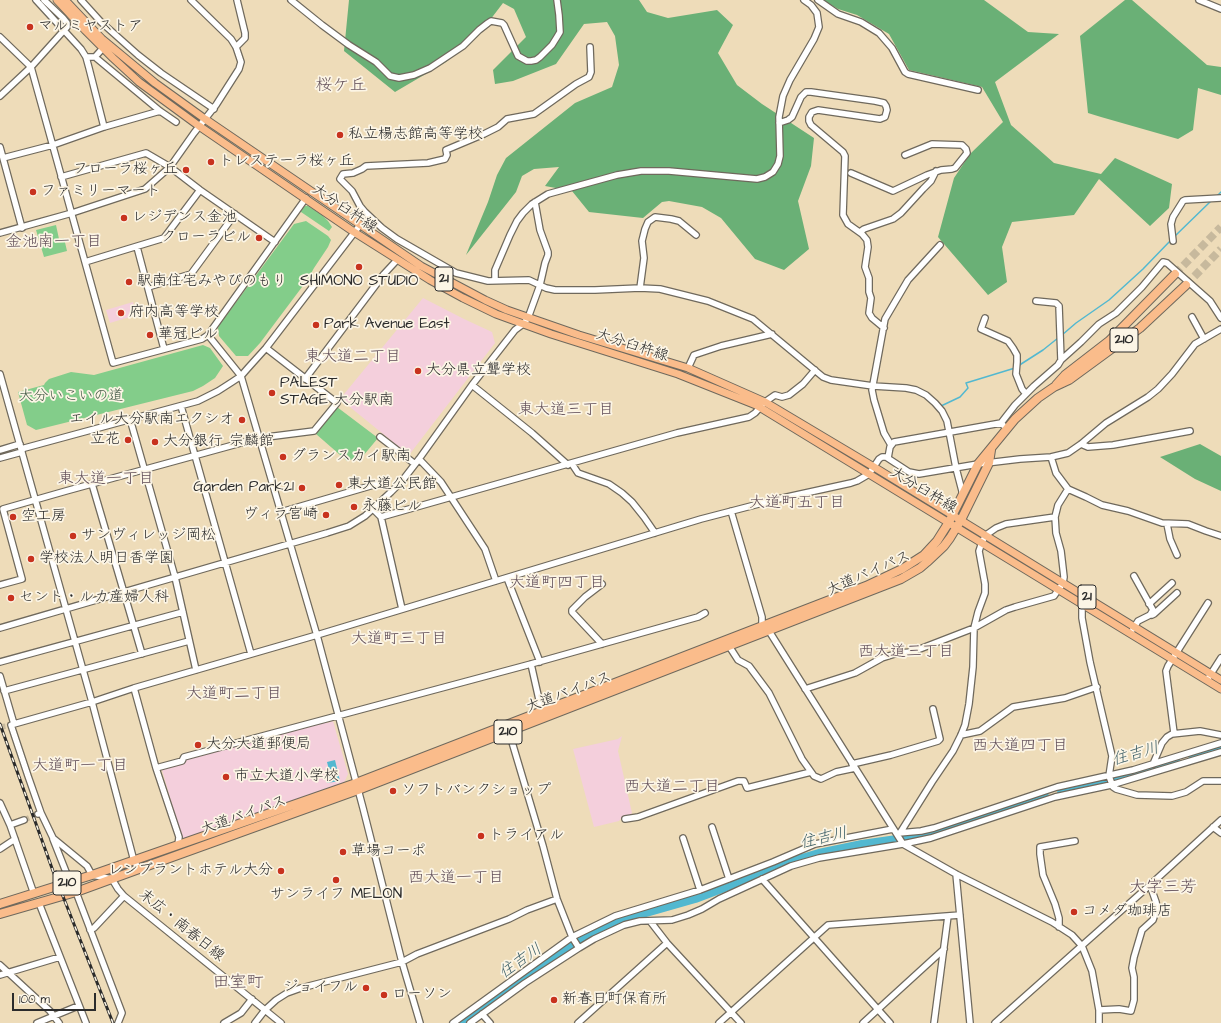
<!DOCTYPE html>
<html>
<head>
<meta charset="utf-8">
<style>
  body { margin:0 }
  #map { position:relative; width:1221px; height:1023px; overflow:hidden; background:#eedcb9; font-family:"Architects Daughter",sans-serif }
  canvas { display:block }
  .scale { position:absolute; left:12px; top:993px; width:84px; height:18px; box-sizing:border-box; border:2px solid #2b2b2b; border-top:0; padding-left:5px; font-size:12px; line-height:14px; white-space:nowrap; color:#2b2b2b; -webkit-text-stroke:3px #fcf5e5; paint-order:stroke }
</style>
</head>
<body>
<div id="map">
<canvas width="1221" height="1023"></canvas>
<div class="scale">100 m</div>
</div>
<script>
const ctx = document.querySelector('canvas').getContext('2d');
ctx.lineJoin = 'round';
function paint(path, color) {
  ctx.fillStyle = color;
  ctx.fill(path, 'evenodd');
}
function shape(rows) {
  const path = new Path2D();
  for (const r of rows) {
    path.moveTo(r[0], r[1]);
    for (let i = 2; i < r.length; i += 2) path.lineTo(r[i], r[i + 1]);
  }
  return path;
}
function stroke(path, color, width, dash) {
  ctx.strokeStyle = color;
  ctx.lineWidth = width;
  ctx.lineCap = dash ? 'butt' : 'round';
  ctx.setLineDash(dash || []);
  ctx.stroke(path);
}
function drawText(font, color, halo, rows, align = 'center') {
  ctx.font = font + ' "Architects Daughter","Klee One",sans-serif';
  ctx.lineWidth = 3.5;
  ctx.setLineDash([]);
  ctx.textBaseline = 'middle';
  ctx.strokeStyle = halo;
  ctx.fillStyle = color;
  for (const [text, x, y, turn = 0] of rows) {
    ctx.save();
    ctx.translate(x, y);
    ctx.rotate((+turn || 0) * Math.PI / 180);
    ctx.textAlign = isNaN(turn) ? turn : align;
    if (halo) ctx.strokeText(text, 0, 0);
    ctx.fillText(text, 0, 0);
    ctx.restore();
  }
}
const built = shape([
  [423,298,464,319,492,332,495,343,409,455,340,399],
  [133,302,136,315,110,323,106,310],
  [333,721,348,774,344,783,182,839,162,770,163,769,185,760,323,722,327,723],
  [622,736,618,751,632,813,630,815,622,817,619,821,594,827,573,749,618,739]
]);
const green = shape([
  [305,206,308,206,322,215,328,221,332,227,329,231,301,212,301,211],
  [306,221,328,236,331,240,328,247,314,268,308,279,260,343,248,356,236,356,219,336,218,328,220,324,294,224],
  [56,225,59,239,64,238,67,251,44,257,36,230],
  [203,345,210,348,223,366,215,378,203,386,193,391,36,430,27,425,18,392,44,385,45,383,49,379,71,372,94,375],
  [337,407,378,438,363,456,347,461,316,434]
]);
const forest = shape([
  [349,0,639,0,647,12,668,18,717,10,733,25,718,53,737,85,762,104,814,138,811,166,798,201,809,249,784,270,755,259,721,218,702,207,669,201,662,202,643,218,589,212,572,191,545,186,559,167,534,169,522,176,516,192,466,255,488,202,497,175,506,158,575,103,612,87,619,65,615,36,607,22,584,24,556,64,513,81,495,84,493,70,526,37,514,9,503,3,477,37,446,62,395,92,344,51],
  [823,0,984,0,1028,32,1059,34,995,82,1011,125,1054,163,1101,174,1115,158,1172,184,1169,208,1150,226,1099,179,1074,215,1012,222,1002,247,1007,282,988,295,938,237,954,178,970,154,1003,122,982,87,909,70,889,34,857,15,838,9],
  [1125,0,1132,0,1207,65,1221,67,1221,95,1198,88,1193,130,1178,139,1101,117,1088,113,1080,36],
  [1200,444,1221,456,1221,491,1195,479,1160,457]
]);
const water = shape([
  [335,760,340,781,327,783,325,775,330,774,327,762]
]);
const stream = shape([
  [1217,196,1221,192],
  [1175,236,1211,201],
  [1062,335,1076,323,1109,300,1143,269,1171,240],
  [1018,366,1043,350,1058,338],
  [941,406,960,397,968,388,966,383,1015,368]
]);
const river = shape([
  [1192,754,1221,746],
  [1062,793,1128,775,1175,760],
  [460,1023,543,963,578,941,600,929,616,922,632,916,695,898,785,864,819,854,862,845,911,838,937,832,954,825,1045,798]
]);
const minorTunnel = shape([
  [0,727,7,726],
  [24,820,38,814]
]);
const highwayTunnel = shape([
  [1175,274,1221,227],
  [1186,285,1221,249]
]);
const minor = shape([
  [36,0,81,49,86,57,89,68,104,127],
  [81,0,101,22,138,55,161,73,214,109],
  [291,0,322,25,349,45,376,62,390,76,399,78,414,75,430,68,463,46,479,30,488,23,491,21,502,23,504,25,518,56,527,61,531,61,536,60,540,57,552,45,557,37,560,32,559,15,557,0],
  [818,0,838,14,861,22,879,33,892,48,905,72,908,74,978,90],
  [1199,0,1221,9],
  [0,37,31,67,113,363,202,339,208,335,306,198],
  [236,47,245,38,245,33,237,0],
  [590,47,591,72,589,77,576,84,534,114,507,119,498,127,484,134,446,150,447,155,445,159,428,163,366,166,362,169,353,173,343,174,340,179,352,191,360,206,365,212,382,228,397,239,456,273,488,281,529,280,546,288,555,290,595,290,640,288,660,289,708,301,753,319,823,377,831,380,873,386,906,388,916,390,926,395,935,403,942,411,947,421,956,468,962,491,962,494],
  [86,57,95,57,160,111,176,122],
  [95,57,103,48],
  [0,96,31,67,67,27,67,23,63,18,44,0],
  [779,123,788,120,792,117,801,97,806,92,811,92,875,101,884,103,886,106,887,110,885,117,880,119,818,110,812,112,809,117,809,121,811,125,843,152,845,156,843,215,848,224,862,234,867,240,868,247,865,267,869,278,869,292,871,298,869,313,872,318,884,328],
  [0,147,22,228],
  [3,158,53,145,104,127,160,111],
  [851,173,893,191,927,175,941,170,952,169,955,168,967,153,966,149,962,145,932,144,905,155],
  [61,177,146,153,170,167,200,190,275,242],
  [860,232,864,229,893,219,901,213,923,189,931,181,936,171],
  [0,233,72,213,145,189,170,167,194,133,216,105,239,69,241,62,236,47,231,39,191,0],
  [1173,241,1171,224,1173,217,1183,201,1185,200,1221,198],
  [137,247,164,349],
  [85,262,164,238,200,190],
  [495,281,495,270,510,235,517,221,523,213,532,204,548,194,617,175,641,171,669,171,757,179,765,177,773,172,778,164,780,156,779,117,783,96,790,80,814,39,819,27,817,13,811,5,804,0],
  [148,287,191,274,235,214],
  [640,288,644,258,642,241,645,229,648,222,655,217,671,219,679,221,696,235],
  [1192,317,1204,339],
  [985,318,981,329,1008,341,1013,348,1017,355,1017,362,1016,374,1022,389,1026,394],
  [208,335,241,376,318,639,363,808,402,962,420,1023],
  [1061,360,1081,342,1099,324,1116,313,1142,287,1163,262,1167,263,1210,301,1221,318],
  [688,368,694,355,721,346,772,334],
  [0,374,92,702,134,861,139,869],
  [305,379,384,274,397,260],
  [472,385,532,433,568,465],
  [181,406,251,654],
  [130,419,175,577,196,670],
  [1001,423,1015,405,1034,386,1058,365,1061,360,1059,306,1056,303,1036,301],
  [380,437,415,464],
  [1081,444,1088,447,1113,445,1190,431],
  [891,445,884,433,874,400,872,390,885,319,908,280,940,245],
  [21,449,198,401,218,391,232,382,241,376,248,368,266,348,360,225],
  [0,450,20,444],
  [1051,457,1056,473,1068,489,1086,497,1102,505,1128,511,1162,523,1188,524,1206,531,1221,536],
  [0,458,22,452],
  [888,458,890,447,894,442,1001,423,1003,425],
  [419,459,441,482,485,549,496,581],
  [572,464,578,473,609,484,622,493,632,502,644,517,655,533],
  [92,484,142,654],
  [373,509,381,517,677,433,749,417,755,413,765,402,775,395,782,397,789,395,803,384,815,370],
  [731,511,762,617,762,626,769,631,903,844,956,874,1052,922,1072,935,1082,946,1092,971,1099,1010,1099,1023],
  [281,512,377,484],
  [381,517,402,609],
  [1167,524,1170,539,1177,555],
  [507,578,540,662],
  [0,585,22,579,3,509,66,491,259,438,314,431,337,403,266,348],
  [1087,597,1083,604,1082,610,1082,618,1090,662,1112,756,1109,776,1113,787,1116,789,1137,795,1172,796,1186,792,1203,781,1221,781],
  [1149,604,1172,583],
  [1152,615,1154,614,1177,593],
  [0,628,327,533,349,526,365,516,391,492,402,481,419,459,472,385,515,330,523,324,528,318,540,285,545,263,548,255,548,252,540,230,535,202],
  [1133,629,1138,621,1150,615,1153,610,1134,576],
  [602,644,572,612,572,610,585,597,602,584],
  [729,646,738,660,749,666,769,693,802,759,814,776,821,779,836,772,855,768],
  [0,662,183,612],
  [531,664,540,704,541,712],
  [0,676,14,724,92,702,134,688,156,768,179,837,178,845],
  [1207,680,1221,658],
  [134,688,317,635,701,519,778,499,851,483,857,481,869,474,879,459,882,457,886,457,909,472,919,474,978,464,1020,459,1051,457,1068,453,1081,444,1106,423,1148,397,1158,389,1172,374,1195,344,1221,329],
  [805,689,855,673,882,658,898,653,912,652,974,628,1006,610,1015,607,1054,596,1063,583,1064,577,1061,551,1056,533,1055,517,1058,505,1068,489],
  [4,691,189,641],
  [11,725,28,776,41,813],
  [509,732,543,846,557,899,572,937,579,948],
  [1174,733,1166,671,1168,666,1208,603],
  [961,735,980,731,1013,707,1065,698,1097,687],
  [852,764,891,755,938,741,940,739,933,709],
  [1153,764,1162,743,1167,737,1172,734,1200,731,1221,735],
  [156,768,182,761,184,757,531,664,698,617,705,613],
  [0,803,10,825,24,820],
  [38,814,41,813,53,838,87,866,92,875,112,879,118,889,124,896,281,1023],
  [625,819,638,817,738,781,744,781,747,788,811,772],
  [10,825,34,894],
  [712,827,729,879],
  [1213,827,1221,833],
  [899,833,921,831,934,828,1057,787,1133,770,1221,743],
  [900,833,932,782,953,751,961,735,965,725,969,704,973,667,974,628,978,612,985,593,985,584,979,551,982,542,986,535,996,528,1006,524,1055,517],
  [683,838,700,890],
  [53,839,70,882],
  [0,849,15,839],
  [956,874,970,1023],
  [762,879,890,1023],
  [76,892,122,1013,118,1023],
  [39,903,86,1023],
  [650,921,667,943,741,1023],
  [1059,927,1059,918,1055,904,1043,875,1040,854,1040,847,1075,841],
  [90,930,94,928,124,896],
  [0,965,50,1011,59,1023],
  [0,975,60,957],
  [1099,1010,1119,1009,1131,1011,1134,1000,1134,977,1132,968,1134,957,1142,930,1153,920,1157,908,1156,902,1150,885],
  [482,1014,490,1023],
  [37,1023,78,1006],
  [224,1023,241,1013,252,999],
  [255,1023,265,1010,276,1000,287,993,301,988,402,962,417,954,509,919,527,910,557,899],
  [453,1023,572,937,615,916,700,890,773,862,815,844,893,829],
  [470,1023,525,983,579,948,594,939,624,925,640,921,672,920,688,915,702,909,719,899,791,866,819,858,903,844,931,838,1055,797,1111,785,1221,752],
  [578,1023,667,943],
  [719,1023,828,925,960,915],
  [863,1023,944,949],
  [934,1023,948,916],
  [995,1023,1150,885,1221,820]
]);
const major = shape([
  [57,0,85,30,113,58,139,82,199,126,354,232,430,280,463,298,496,314,551,334,678,374,756,405,1221,689],
  [65,0,102,39,155,83,205,119,421,266,485,300,507,310,579,335,688,368,765,402,874,467,1221,680]
]);
const highway = shape([
  [1056,385,1065,375,1109,341,1175,274],
  [0,904,92,875,356,783,866,586,902,569,924,555,937,541,949,522,978,464,1015,419,1038,398,1054,387,1069,380,1140,328,1186,285],
  [0,914,76,892,139,869,358,790,901,579,920,568,927,562,944,546,950,538,961,520,989,463,991,450]
]);
const rail = shape([
  [0,724,53,871,113,1023]
]);
const markers = [
  [30,27,4,"#c8321e"],
  [340,135,4,"#c8321e"],
  [211,162,4,"#c8321e"],
  [186,170,4,"#c8321e"],
  [33,192,4,"#c8321e"],
  [124,218,4,"#c8321e"],
  [259,238,4,"#c8321e"],
  [359,267,4,"#c8321e"],
  [129,282,4,"#c8321e"],
  [121,313,4,"#c8321e"],
  [316,325,4,"#c8321e"],
  [150,335,4,"#c8321e"],
  [418,371,4,"#c8321e"],
  [272,393,4,"#c8321e"],
  [242,420,4,"#c8321e"],
  [128,440,4,"#c8321e"],
  [155,442,4,"#c8321e"],
  [283,457,4,"#c8321e"],
  [339,485,4,"#c8321e"],
  [302,488,4,"#c8321e"],
  [354,507,4,"#c8321e"],
  [326,515,4,"#c8321e"],
  [13,517,4,"#c8321e"],
  [73,536,4,"#c8321e"],
  [31,559,4,"#c8321e"],
  [11,598,4,"#c8321e"],
  [198,745,4,"#c8321e"],
  [226,777,4,"#c8321e"],
  [393,791,4,"#c8321e"],
  [481,836,4,"#c8321e"],
  [343,852,4,"#c8321e"],
  [281,871,4,"#c8321e"],
  [336,880,4,"#c8321e"],
  [1074,912,4,"#c8321e"],
  [366,988,4,"#c8321e"],
  [384,995,4,"#c8321e"],
  [554,1000,4,"#c8321e"]
];
const shields = [
  [444,279,18],
  [1124,340,28],
  [1087,597,18],
  [508,732,28],
  [67,883,28]
];
const shieldNames = [
  ["21",444,279],
  ["210",1124,340],
  ["21",1087,597],
  ["210",508,732],
  ["210",67,883]
];
const poiNames = [
  ["マルミヤストア",38,27],
  ["私立楊志館高等学校",348,135],
  ["トレステーラ桜ヶ丘",219,162],
  ["フローラ桜ヶ丘",178,170,"right"],
  ["ファミリーマート",41,192],
  ["レジデンス金池",132,218],
  ["クローラビル",251,238,"right"],
  ["駅南住宅みやびのもり",137,282],
  ["SHIMONO STUDIO",359,282,"center"],
  ["府内高等学校",129,313],
  ["Park Avenue East",324,325],
  ["華冠ビル",158,335],
  ["大分県立聾学校",426,371],
  ["PALEST",280,384],
  ["STAGE 大分駅南",280,401],
  ["エイル大分駅南エクシオ",234,420,"right"],
  ["立花",120,440,"right"],
  ["大分銀行 宗麟館",163,442],
  ["グランスカイ駅南",291,457],
  ["東大道公民館",347,485],
  ["Garden Park21",294,488,"right"],
  ["永藤ビル",362,507],
  ["ヴィラ宮崎",318,515,"right"],
  ["空工房",21,517],
  ["サンヴィレッジ岡松",81,536],
  ["学校法人明日香学園",39,559],
  ["セント・ルカ産婦人科",19,598],
  ["大分大道郵便局",206,745],
  ["市立大道小学校",234,777],
  ["ソフトバンクショップ",401,791],
  ["トライアル",489,836],
  ["草場コーポ",351,852],
  ["レンブラントホテル大分",273,871,"right"],
  ["サンライフ MELON",336,895,"center"],
  ["コメダ珈琲店",1082,912],
  ["ジョイフル",358,988,"right"],
  ["ローソン",392,995],
  ["新春日町保育所",562,1000]
];
const streetNames = [
  ["大分臼杵線",344,209,34],
  ["大分臼杵線",632,346,18],
  ["大分臼杵線",923,491,31],
  ["大道バイパス",869,574,-24],
  ["大道バイパス",569,693,-21],
  ["大道バイパス",244,816,-20],
  ["末広・南春日線",181,926,39]
];
const parkNames = [
  ["大分いこいの道",71,397]
];
const neighbourhoodNames = [
  ["金池南一丁目",54,243],
  ["東大道二丁目",353,358],
  ["東大道三丁目",566,411],
  ["東大道一丁目",106,480],
  ["大道町五丁目",797,504],
  ["大道町四丁目",557,584],
  ["大道町三丁目",399,640],
  ["西大道三丁目",906,653],
  ["大道町二丁目",234,695],
  ["西大道四丁目",1020,747],
  ["大道町一丁目",80,767],
  ["西大道二丁目",672,788],
  ["西大道一丁目",456,879]
];
const waterNames = [
  ["住吉川",1136,755,-16],
  ["住吉川",824,839,-13],
  ["住吉川",521,962,-35]
];
const quarterNames = [
  ["桜ケ丘",341,86],
  ["大字三芳",1163,888],
  ["田室町",238,983]
];
paint(built, '#f4cfdc');
paint(green, '#83cd8a');
paint(forest, '#6ab076');
paint(water, '#52b8d0');
stroke(stream, '#52b8d0', 1.5);
stroke(river, '#52b8d0', 10);
stroke(minorTunnel, '#c7b99d', 5.5, [5.5, 3]);
stroke(highwayTunnel, '#c7b99d', 8, [8, 4]);
stroke(minor, '#6f695d', 8);
stroke(major, '#6f695d', 9);
stroke(highway, '#6f695d', 10);
stroke(minor, '#fff', 5.5);
stroke(major, '#fabc8b', 7);
stroke(highway, '#fabc8b', 8);
stroke(rail, '#2b2b2b', 3);
stroke(rail, '#fcf5e5', 1.5, [4.5]);
for (const [x, y, r, color] of markers) {
  const dot = new Path2D();
  dot.arc(x, y, r, 0, 2 * Math.PI);
  ctx.fillStyle = color;
  ctx.fill(dot);
  stroke(dot, '#fcf5e5', 1.5);
}
for (const [x, y, w] of shields) {
  const box = new Path2D();
  box.roundRect(x - w / 2, y - 12, w, 24, 3);
  ctx.fillStyle = '#fcf5e5';
  ctx.fill(box);
  stroke(box, '#2b2b2b', 1);
}
drawText('bold 14px', '#2b2b2b', null, shieldNames);
drawText('15px', '#2b2b2b', '#fcf5e5', poiNames, 'left');
drawText('15px', '#2b2b2b', '#fcf5e5', streetNames);
drawText('15px', '#455c48', '#fcf5e5', parkNames);
drawText('16px', '#624f59', '#fcf5e5', neighbourhoodNames);
drawText('italic 16px', '#395c65', '#fcf5e5', waterNames);
drawText('17px', '#624f59', '#fcf5e5', quarterNames);
</script>
</body>
</html>
